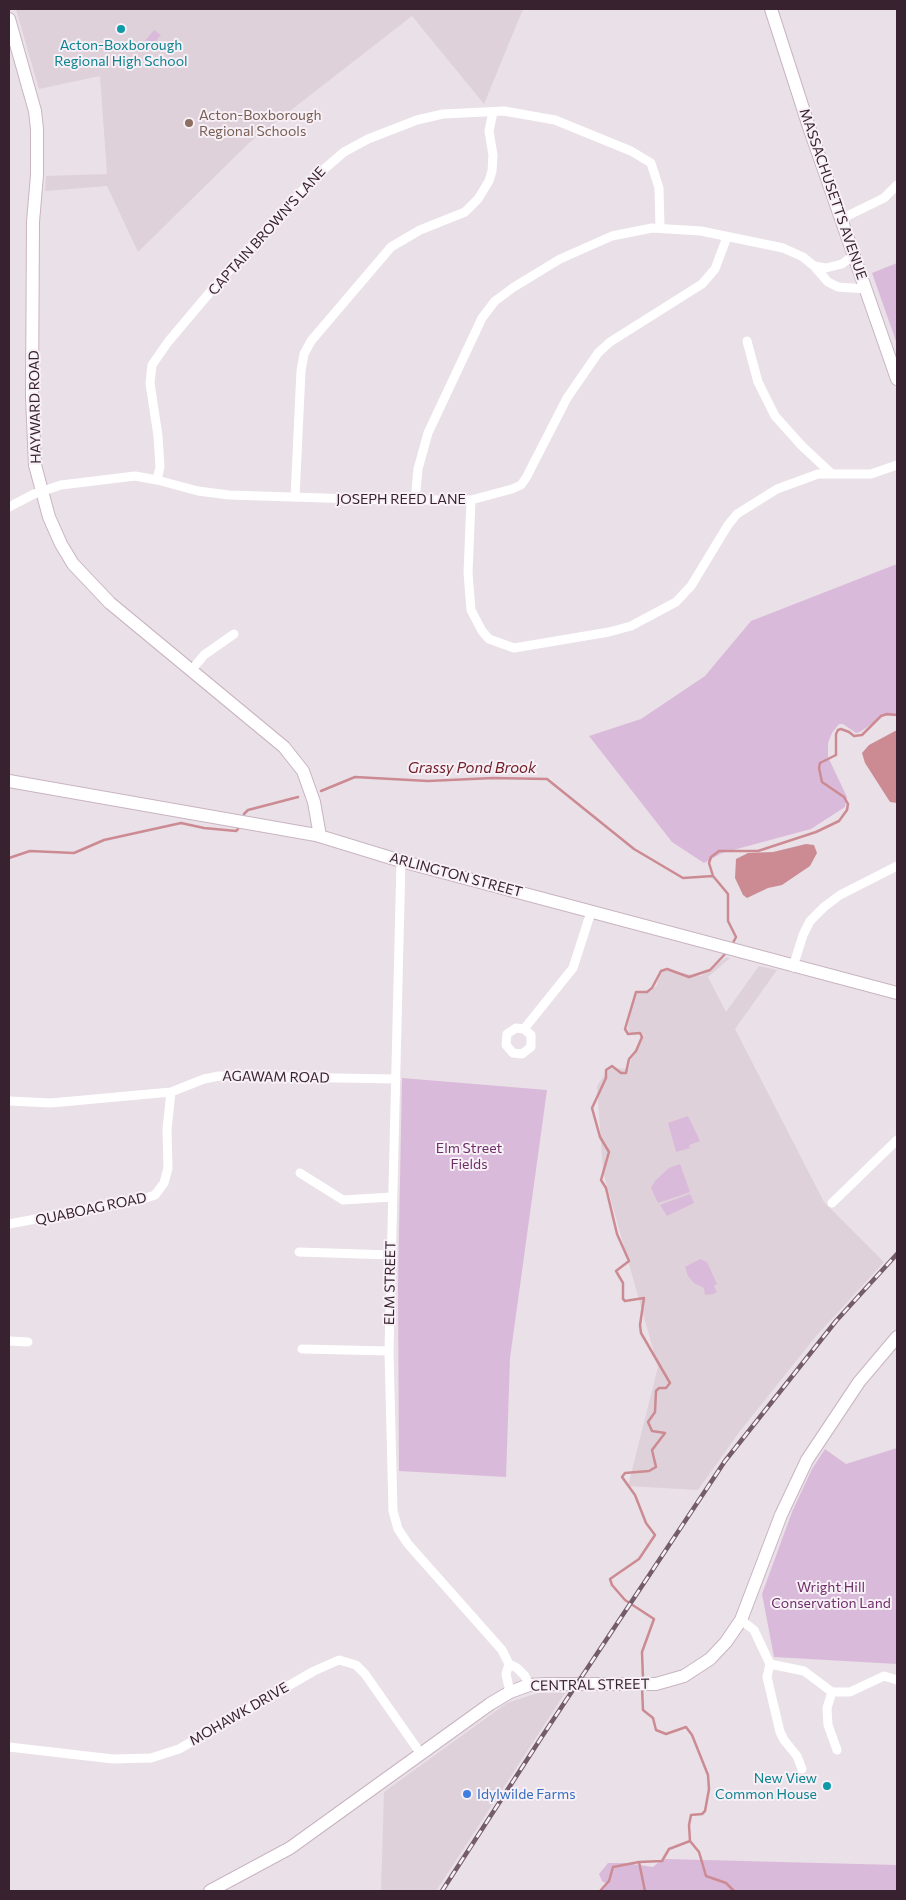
<!DOCTYPE html>
<html>
<head>
<meta charset="utf-8">
<style>
  body { margin:0 }
  #map { position:relative; width:906px; height:1900px; overflow:hidden; background:#eae0e7; font-family:Commissioner,sans-serif }
  canvas { display:block }
  .frame { position:absolute; inset:0; border:10px solid #39222f; pointer-events:none }
</style>
</head>
<body>
<div id="map">
<canvas width="906" height="1900"></canvas>
<div class="frame"></div>
</div>
<script>
const ctx = document.querySelector('canvas').getContext('2d');
ctx.lineJoin = 'round';
function paint(path, color) {
  ctx.fillStyle = color;
  ctx.fill(path, 'evenodd');
}
function shape(rows) {
  const path = new Path2D();
  for (const r of rows) {
    path.moveTo(r[0], r[1]);
    for (let i = 2; i < r.length; i += 2) path.lineTo(r[i], r[i + 1]);
  }
  return path;
}
function stroke(path, color, width, dash) {
  ctx.strokeStyle = color;
  ctx.lineWidth = width;
  ctx.lineCap = dash ? 'butt' : 'round';
  ctx.setLineDash(dash || []);
  ctx.stroke(path);
}
function drawText(font, color, halo, rows, align = 'center') {
  ctx.font = font + ' Commissioner,sans-serif';
  ctx.lineWidth = 4;
  ctx.setLineDash([]);
  ctx.textBaseline = 'middle';
  ctx.strokeStyle = halo;
  ctx.fillStyle = color;
  for (const [text, x, y, turn = 0] of rows) {
    ctx.save();
    ctx.translate(x, y);
    ctx.rotate((+turn || 0) * Math.PI / 180);
    ctx.textAlign = isNaN(turn) ? turn : align;
    if (halo) ctx.strokeText(text, 0, 0);
    ctx.fillText(text, 0, 0);
    ctx.restore();
  }
}
const built = shape([
  [16,9,523,9,484,104,412,16,250,142,138,252,107,186,45,191,46,176,107,174,100,76,39,89],
  [727,957,730,958,708,977,726,1012,759,966,777,970,735,1029,824,1202,884,1262,817,1335,740,1431,698,1490,628,1486,658,1367,603,1172,597,1086,609,1068,629,1069,631,1060,644,1035,629,1032,628,1027,634,997,639,992,651,991,657,985,661,970,701,976],
  [538,1693,565,1693,436,1891,381,1891,384,1792,507,1703]
]);
const green = shape([
  [154,30,161,35,150,48,144,42],
  [897,263,897,344,872,273],
  [897,564,897,716,883,716,860,732,856,733,843,724,839,724,832,733,828,743,828,757,847,797,845,807,811,829,722,853,704,863,672,842,589,736,641,719,705,676,751,621],
  [402,1078,547,1090,510,1358,506,1477,399,1471,398,1284],
  [688,1116,700,1141,689,1145,690,1148,676,1152,668,1123],
  [680,1164,690,1192,658,1203,651,1188,655,1181,669,1168],
  [690,1194,694,1203,667,1216,660,1205],
  [700,1259,707,1262,717,1284,714,1286,717,1292,713,1294,705,1295,704,1288,694,1283,688,1276,685,1267],
  [897,1448,897,1664,774,1657,762,1594,792,1512,812,1469,825,1449,846,1464],
  [666,1859,897,1865,897,1891,601,1891,607,1884,602,1881,599,1874,608,1863,626,1863,653,1867,660,1861]
]);
const water = shape([
  [897,730,897,803,890,802,865,763,862,753,869,745],
  [806,844,814,845,817,853,810,866,782,885,768,888,747,898,743,895,735,878,736,859,748,853,773,852]
]);
const stream = shape([
  [321,791,355,777,428,781,493,778,547,779,634,849,683,878,713,876],
  [244,814,248,810,298,797],
  [9,858,30,851,74,853,104,840,181,823,204,828,236,831,238,829],
  [732,945,736,937,728,921,728,894,713,876,709,863,711,857,719,851,758,851,816,832,839,821,847,810,848,804,844,797,822,782,819,768,820,763,836,755,836,734,838,730,841,729,849,732,854,736,862,735,881,716,887,714,897,715],
  [643,1679,642,1652,654,1619,625,1600,612,1585,610,1579,639,1559,655,1535,646,1523,635,1495,622,1477,625,1473,649,1471,656,1467,652,1450,665,1433,652,1431,648,1422,655,1412,656,1391,659,1388,666,1388,670,1383,641,1333,640,1325,644,1298,625,1301,623,1299,623,1283,616,1271,629,1261,617,1234,606,1188,601,1180,609,1152,600,1137,592,1108,606,1078,606,1070,612,1066,621,1073,626,1073,629,1059,636,1051,642,1037,640,1033,628,1034,625,1029,636,992,647,992,652,988,661,971,667,969,689,977,710,970,727,952],
  [690,1841,699,1852,706,1876,726,1883,734,1891],
  [639,1862,645,1891],
  [600,1891,609,1881,613,1867,639,1862,662,1861,669,1849,690,1841,689,1825,691,1815,702,1814,705,1811,709,1789,708,1775,692,1735,686,1727,666,1734,656,1730,653,1718,643,1710,642,1687]
]);
const street = shape([
  [841,219,884,198,897,185],
  [814,266,828,282,838,287,866,289],
  [747,341,758,382,775,416,802,446,832,474],
  [157,480,160,467,158,436,150,383,152,365,168,342,216,285,315,177,344,152,368,139,417,120,443,114,504,111,555,120,631,151,651,163,659,188,660,228],
  [295,497,301,371,304,354,311,341,391,247,420,230,465,212,478,199,489,181,492,171,493,155,489,131,493,112],
  [471,500,468,573,471,610,482,631,489,639,514,648,609,632,631,626,676,602,691,586,728,525,737,514,777,489,818,474,871,474,897,465],
  [415,501,418,469,428,433,482,318,495,301,514,287,560,259,612,236,652,228,701,231,783,248,803,257,814,266,826,268,842,264,854,255],
  [9,507,34,494,61,485,135,476,157,480,198,491,229,495,387,500,471,500,512,489,521,485,526,478,567,398,598,353,610,342,702,284,715,269,727,237],
  [191,671,204,655,234,634],
  [401,861,389,1351,393,1511,398,1529,408,1544,502,1650,509,1664,506,1674,510,1692],
  [793,967,803,935,810,921,824,907,840,895,897,866],
  [524,1029,531,1035,531,1047,522,1054,513,1053,506,1045,507,1034,516,1028,524,1029,573,968,591,912],
  [9,1101,51,1103,171,1092,204,1079,219,1076,396,1079],
  [300,1173,343,1200,392,1197],
  [832,1203,897,1140],
  [9,1224,143,1199,155,1195,164,1183,168,1168,167,1129,171,1092],
  [299,1252,391,1255],
  [9,1341,28,1342],
  [302,1349,389,1351],
  [741,1620,754,1630,770,1664,804,1671,832,1692,850,1692,884,1676,897,1680],
  [509,1664,517,1668,525,1676,529,1685],
  [770,1664,767,1677,780,1732,784,1740,797,1756,802,1769],
  [832,1692,827,1708,828,1725,837,1750],
  [9,1747,113,1759,151,1758,179,1749,314,1671,339,1660,356,1665,365,1674,421,1754]
]);
const secondary = shape([
  [771,9,809,127,897,379],
  [9,19,35,111,37,129,37,175,33,222,32,397,35,465,49,517,61,544,73,564,110,603,284,747,303,771,314,802,320,836],
  [9,781,316,835,401,861,897,993],
  [210,1891,290,1848,490,1704,510,1692,529,1685,547,1684,656,1684,684,1676,710,1659,726,1642,741,1620,781,1515,807,1460,859,1382,897,1337]
]);
const rail = shape([
  [442,1891,543,1735,725,1461,836,1321,897,1254]
]);
const markers = [
  [121,29,5,"#0f9aa8"],
  [189,123,5,"#8d6e63"],
  [827,1786,5,"#0f9aa8"],
  [467,1794,5,"#3f7fe0"]
];
const cultureNames = [
  ["Acton-Boxborough",121,45],
  ["Regional High School",121,61],
  ["New View",817,1778,"right"],
  ["Common House",817,1794,"right"]
];
const educationNames = [
  ["Acton-Boxborough",199,115],
  ["Regional Schools",199,131]
];
const streetNames = [
  ["MASSACHUSETTS AVENUE",833,194,71],
  ["CAPTAIN BROWN'S LANE",267,231,-48],
  ["HAYWARD ROAD",35,407,-91],
  ["JOSEPH REED LANE",401,499],
  ["ARLINGTON STREET",456,875,15],
  ["AGAWAM ROAD",276,1077,1],
  ["QUABOAG ROAD",91,1209,-12],
  ["ELM STREET",390,1283,-89],
  ["CENTRAL STREET",590,1685,-1],
  ["MOHAWK DRIVE",239,1714,-30]
];
const parkNames = [
  ["Elm Street",469,1148],
  ["Fields",469,1164],
  ["Wright Hill",831,1587],
  ["Conservation Land",831,1603]
];
const shopNames = [
  ["Idylwilde Farms",477,1794]
];
const waterNames = [
  ["Grassy Pond Brook",472,768]
];
paint(built, '#ded1da');
paint(green, '#dabada');
paint(water, '#cc8b93');
stroke(stream, '#cc8b93', 2.5);
stroke(secondary, '#c9b4c2', 14);
stroke(street, '#fff', 9);
stroke(secondary, '#fff', 12);
stroke(rail, '#755c6a', 4.5);
stroke(rail, '#f7f0f6', 2.5, [8]);
for (const [x, y, r, color] of markers) {
  const dot = new Path2D();
  dot.arc(x, y, r, 0, 2 * Math.PI);
  ctx.fillStyle = color;
  ctx.fill(dot);
  stroke(dot, '#f7f0f6', 2);
}
drawText('14px', '#0d838f', '#f7f0f6', cultureNames);
drawText('14px', '#785e54', '#f7f0f6', educationNames, 'left');
drawText('14px', '#39222f', '#f7f0f6', streetNames);
drawText('14px', '#6e2e67', '#f7f0f6', parkNames);
drawText('14px', '#366cbe', '#f7f0f6', shopNames, 'left');
drawText('italic 15px', '#722029', '#f7f0f6', waterNames);
</script>
</body>
</html>
